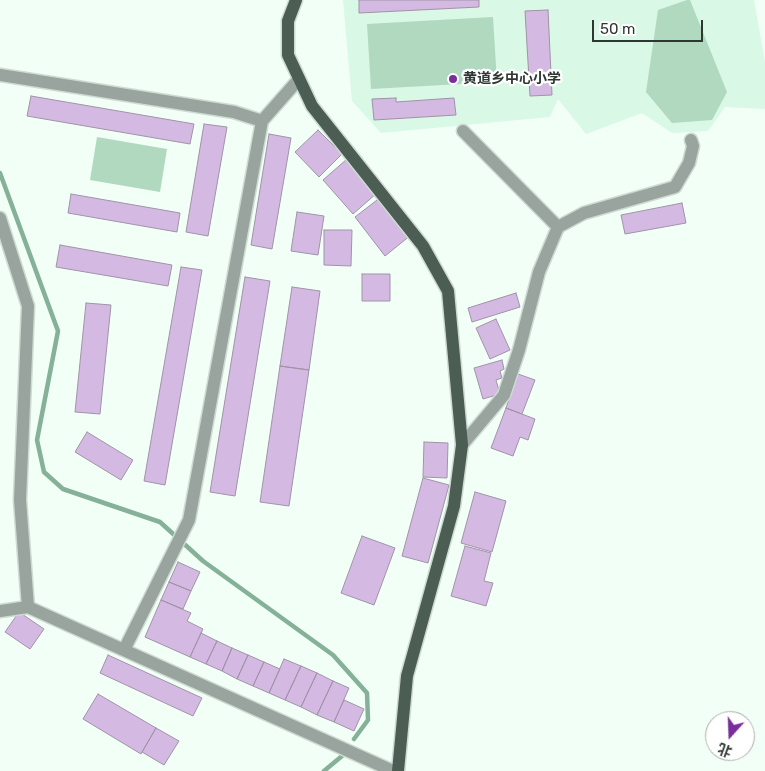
<!DOCTYPE html>
<html>
<head>
<meta charset="utf-8">
<style>
  body { margin:0 }
  #map { position:relative; width:765px; height:771px; overflow:hidden; background:#f1fff6; font-family:Rubik,"Noto Sans SC",sans-serif }
  canvas { display:block }
  .north { position:absolute; left:705px; top:711px; width:50px; height:50px; box-sizing:border-box; background:#fff; border:1px solid #abafad; border-radius:50%; rotate:200deg; font-size:14px; font-weight:700; line-height:20px; text-align:center; color:#2e3732 }
  .north::after { content:''; display:block; margin:auto; width:18px; height:22px; background:#7b2c9d; clip-path:polygon(50% 0,100% 100%,50% 72%,0 100%) }
  .scale { position:absolute; left:592px; top:20px; width:111px; height:22px; box-sizing:border-box; border:2px solid #2e3732; border-top:0; padding-left:6px; font-size:15px; line-height:18px; white-space:nowrap; color:#2e3732; -webkit-text-stroke:4px #fff; paint-order:stroke }
</style>
</head>
<body>
<div id="map">
<canvas width="765" height="771"></canvas>
<div class="north">北</div>
<div class="scale">50 m</div>
</div>
<script>
const ctx = document.querySelector('canvas').getContext('2d');
ctx.lineJoin = 'round';
function paint(path, color) {
  ctx.fillStyle = color;
  ctx.fill(path, 'evenodd');
}
function shape(rows) {
  const path = new Path2D();
  for (const r of rows) {
    path.moveTo(r[0], r[1]);
    for (let i = 2; i < r.length; i += 2) path.lineTo(r[i], r[i + 1]);
  }
  return path;
}
function stroke(path, color, width, dash) {
  ctx.strokeStyle = color;
  ctx.lineWidth = width;
  ctx.lineCap = dash ? 'butt' : 'round';
  ctx.setLineDash(dash || []);
  ctx.stroke(path);
}
function drawText(font, color, halo, rows, align = 'center') {
  ctx.font = font + ' Rubik,"Noto Sans SC",sans-serif';
  ctx.lineWidth = 4.5;
  ctx.setLineDash([]);
  ctx.textBaseline = 'middle';
  ctx.strokeStyle = halo;
  ctx.fillStyle = color;
  for (const [text, x, y, turn = 0] of rows) {
    ctx.save();
    ctx.translate(x, y);
    ctx.rotate((+turn || 0) * Math.PI / 180);
    ctx.textAlign = isNaN(turn) ? turn : align;
    if (halo) ctx.strokeText(text, 0, 0);
    ctx.fillText(text, 0, 0);
    ctx.restore();
  }
}
const built = shape([
  [343,0,754,0,765,62,765,109,725,107,708,131,672,133,642,113,586,134,558,99,550,117,381,133,352,101]
]);
const green = shape([
  [687,0,690,0,727,92,712,120,672,123,646,92,658,10],
  [493,17,497,82,371,89,367,24],
  [97,137,167,149,160,192,90,180]
]);
const stream = shape([
  [0,173,58,331,37,440,44,472,63,489,160,522,203,561,333,655,367,693,368,720,354,739],
  [324,771,342,756]
]);
const building = shape([
  [359,0,479,0,479,7,359,13,359,0],
  [548,10,552,95,530,96,525,11,548,10],
  [31,96,194,124,190,144,27,116,31,96],
  [396,98,396,102,454,98,456,115,374,120,372,99,396,98],
  [204,124,227,127,208,236,186,232,204,124],
  [318,130,342,154,319,177,295,152,318,130],
  [269,134,291,138,272,249,251,245,269,134],
  [347,159,377,193,353,214,323,180,347,159],
  [71,194,180,213,177,232,68,213,71,194],
  [381,197,411,235,385,256,355,217,381,197],
  [682,203,686,223,625,234,621,215,682,203],
  [297,212,324,216,318,255,291,251,297,212],
  [324,230,352,230,351,266,324,265,324,230],
  [60,245,172,265,168,286,56,267,60,245],
  [181,267,202,270,165,485,144,481,181,267],
  [362,274,390,274,390,301,362,301,362,274],
  [245,277,270,281,235,496,210,492,245,277],
  [292,287,320,291,309,370,280,366,292,287],
  [516,293,520,307,472,322,468,308,516,293],
  [86,303,111,305,100,414,75,412,86,303],
  [496,319,510,350,490,359,476,328,496,319],
  [502,360,504,369,500,371,502,378,496,380,500,394,483,399,474,368,502,360],
  [280,366,309,370,289,506,260,502,280,366],
  [518,374,535,380,522,414,506,408,518,374],
  [506,408,535,419,528,440,520,437,513,456,491,448,506,408],
  [87,432,133,460,121,480,75,452,87,432],
  [424,442,448,443,447,478,423,477,424,442],
  [423,478,449,485,428,563,402,556,423,478],
  [475,492,506,501,492,552,461,543,475,492],
  [362,536,395,548,374,605,341,593,362,536],
  [465,546,491,553,484,581,493,583,486,606,451,596,465,546],
  [178,562,200,572,191,591,169,582,178,562],
  [169,582,191,591,183,609,161,600,169,582],
  [161,600,191,613,187,621,203,629,190,657,145,637,161,600],
  [19,612,44,629,30,649,5,632,19,612],
  [201,633,217,641,206,664,190,657,201,633],
  [217,641,232,648,222,671,206,664,217,641],
  [232,648,248,655,237,679,222,671,232,648],
  [108,655,202,698,193,716,100,673,108,655],
  [248,655,264,662,253,686,237,679,248,655],
  [284,659,301,666,285,700,269,693,284,659],
  [264,662,280,669,269,693,253,686,264,662],
  [301,666,317,673,301,707,285,700,301,666],
  [317,673,333,681,317,715,301,707,317,673],
  [333,681,349,688,334,722,317,715,333,681],
  [98,694,156,728,141,754,83,719,98,694],
  [344,700,364,709,354,731,334,722,344,700],
  [156,728,179,741,164,765,142,752,156,728]
]);
const minor = shape([
  [0,75,234,112,262,121],
  [463,131,558,227],
  [0,218,28,306,20,500,28,607],
  [462,445,504,395,519,350,539,272,558,227,584,213,675,187,689,163,693,146,691,140],
  [0,611,28,607,393,771],
  [124,650,189,520,262,121,299,79]
]);
const major = shape([
  [296,0,288,21,288,55,312,106,423,246,448,291,462,445,454,506,407,676,398,771]
]);
const markers = [
  [453,79,5,"#7b2c9d"]
];
const poiNames = [
  ["黄道乡中心小学",463,79]
];
paint(built, '#d9f8e5');
paint(green, '#b0d9c0');
stroke(stream, '#84b197', 4.5);
paint(building, '#d4bae2');
stroke(building, '#a093a7', 1);
stroke(minor, '#cedbd3', 15);
stroke(major, '#cedbd3', 15);
stroke(minor, '#9aa49e', 12);
stroke(major, '#4c5d53', 12);
for (const [x, y, r, color] of markers) {
  const dot = new Path2D();
  dot.arc(x, y, r, 0, 2 * Math.PI);
  ctx.fillStyle = color;
  ctx.fill(dot);
  stroke(dot, '#fff', 2);
}
drawText('bold 14px', '#2e3732', '#fff', poiNames, 'left');
</script>
</body>
</html>
